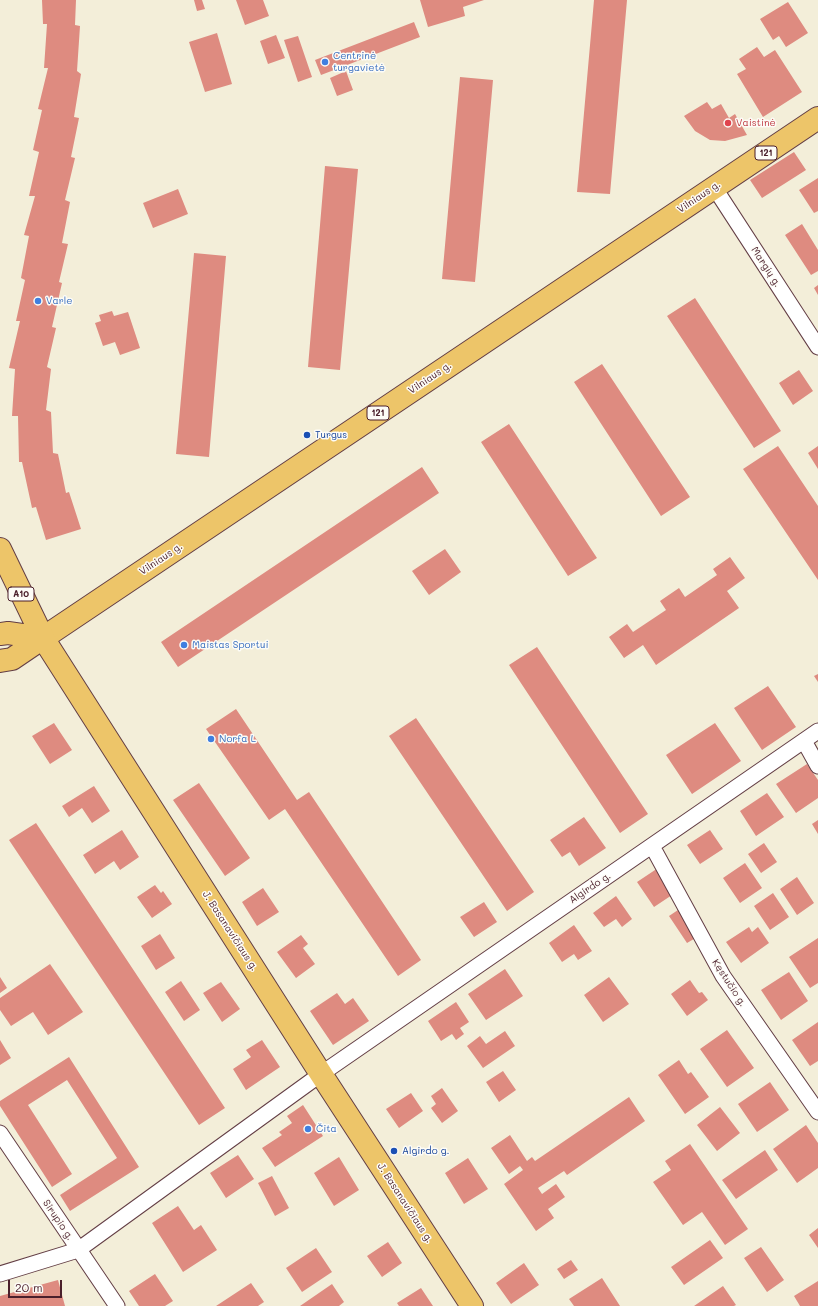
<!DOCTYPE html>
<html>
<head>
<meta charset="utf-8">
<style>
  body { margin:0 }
  #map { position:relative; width:818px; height:1306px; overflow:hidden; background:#f3eed9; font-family:Mali,sans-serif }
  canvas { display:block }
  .scale { position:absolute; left:8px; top:1280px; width:54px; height:18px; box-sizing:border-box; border:2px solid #4a1f2b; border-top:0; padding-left:5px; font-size:12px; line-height:14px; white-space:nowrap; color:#4a1f2b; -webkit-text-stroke:3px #fdfcf7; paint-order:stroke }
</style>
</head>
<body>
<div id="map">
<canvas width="818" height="1306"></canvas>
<div class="scale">20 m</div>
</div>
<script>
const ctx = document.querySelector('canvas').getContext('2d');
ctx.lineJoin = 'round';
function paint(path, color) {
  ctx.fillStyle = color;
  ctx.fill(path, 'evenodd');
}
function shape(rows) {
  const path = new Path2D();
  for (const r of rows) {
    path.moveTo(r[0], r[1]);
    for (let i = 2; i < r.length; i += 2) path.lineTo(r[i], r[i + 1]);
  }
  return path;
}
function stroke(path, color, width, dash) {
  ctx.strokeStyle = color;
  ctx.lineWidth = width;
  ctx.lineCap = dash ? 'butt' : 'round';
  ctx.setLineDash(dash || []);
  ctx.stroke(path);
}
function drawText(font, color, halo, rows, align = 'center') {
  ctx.font = font + ' Mali,sans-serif';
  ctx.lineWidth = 3;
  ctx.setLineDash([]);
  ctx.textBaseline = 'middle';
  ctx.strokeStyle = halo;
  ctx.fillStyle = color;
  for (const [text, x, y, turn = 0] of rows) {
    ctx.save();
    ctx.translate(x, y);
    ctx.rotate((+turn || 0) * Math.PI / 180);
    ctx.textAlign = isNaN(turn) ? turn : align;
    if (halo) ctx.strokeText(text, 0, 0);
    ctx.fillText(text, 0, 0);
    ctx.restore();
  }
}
const building = shape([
  [42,0,76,0,75,25,80,26,77,71,81,74,74,117,79,118,71,157,75,158,65,200,70,202,62,243,68,244,59,282,62,283,52,327,56,328,47,367,51,369,46,410,51,412,53,453,58,454,66,493,69,492,81,529,46,540,36,507,32,508,22,462,19,462,18,416,12,416,15,369,9,368,20,321,16,321,25,280,21,278,29,236,24,235,35,196,29,196,39,152,33,150,42,110,38,109,48,68,44,68,47,24,43,24],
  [194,0,202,0,205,9,197,11],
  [236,0,263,0,269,16,245,25],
  [420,0,484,0,463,7,465,16,428,27],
  [594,0,627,0,610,194,577,192],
  [788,2,808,33,786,47,779,36,773,40,760,19],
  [414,22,420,37,321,75,315,60],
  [217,33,232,84,205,92,189,42],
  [276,35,285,58,268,64,260,41],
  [298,36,312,77,298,82,284,40],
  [757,47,764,57,775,50,802,92,763,117,737,74,746,69,739,59],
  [346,71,353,90,337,96,330,78],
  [460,77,493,80,475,282,442,279],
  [707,102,712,109,721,104,729,118,735,114,747,135,725,141,710,140,695,131,684,116],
  [794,152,806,170,762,198,750,180],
  [325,166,358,169,340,370,308,367],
  [818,178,818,211,814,213,799,190],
  [178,189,188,214,153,228,143,203],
  [802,224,818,250,818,271,811,275,785,235],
  [194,253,226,256,209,457,176,454],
  [818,285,818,295,814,288],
  [695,298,781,431,754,448,667,316],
  [112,311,114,316,128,312,140,348,120,355,115,342,103,346,95,323,101,321,99,315],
  [602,364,690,497,661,516,574,382],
  [799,370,813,391,793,405,779,383],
  [509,424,597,558,568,576,481,442],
  [778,446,818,506,818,580,743,469],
  [818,446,818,469,808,453],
  [422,467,439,493,178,667,161,642],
  [445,549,461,572,429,595,412,571],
  [730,557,745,578,727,591,739,608,656,665,643,645,624,658,609,637,627,624,633,632,666,610,660,601,679,588,685,597,717,575,713,569],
  [537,647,648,814,620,833,509,665],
  [818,674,818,682,814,676],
  [768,686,796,727,762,750,734,708],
  [236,709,297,800,309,792,421,960,398,976,285,809,269,820,206,729],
  [416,718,534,892,507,911,389,736],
  [54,723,72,750,50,764,32,736],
  [715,723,741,761,692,794,666,755],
  [807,764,818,780,818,798,796,813,776,784],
  [199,783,250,858,225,876,173,800],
  [94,786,110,811,92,823,82,808,69,817,62,806],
  [767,793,784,817,756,836,740,811],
  [584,817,606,848,579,866,570,852,562,857,550,840],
  [818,820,818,834,812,824],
  [36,823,225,1108,199,1125,9,840],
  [122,830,139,857,120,870,114,861,95,874,83,855],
  [710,830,723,849,700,864,687,845],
  [764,843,777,862,761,873,748,854],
  [745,863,762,888,740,903,723,878],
  [658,868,675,893,654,907,637,882],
  [797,877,814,903,797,915,780,889],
  [155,885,161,893,163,891,172,904,152,918,137,897],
  [263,888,279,912,257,926,242,902],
  [773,893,789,917,770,930,754,906],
  [616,896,632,919,622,927,616,919,604,927,593,913],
  [484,902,497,922,474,937,460,917],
  [681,908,699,936,687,943,669,916],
  [574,925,592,951,578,960,574,954,562,962,549,943],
  [749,927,752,932,758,927,769,943,741,963,726,942],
  [160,934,175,958,156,970,141,946],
  [301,935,308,944,303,948,315,964,296,978,277,952],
  [818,938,818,983,810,988,789,957],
  [50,964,83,1012,48,1035,33,1012,11,1026,0,1010,0,998],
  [505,969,523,996,486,1020,468,994],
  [789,972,808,1001,781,1020,761,990],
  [0,977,7,988,0,993],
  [609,977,629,1004,603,1022,584,995],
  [690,980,699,993,702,992,708,1000,687,1016,671,994],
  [181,981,200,1010,184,1021,165,992],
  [221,982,240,1009,222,1022,203,993],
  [337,993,345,1004,353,998,369,1021,333,1045,310,1011],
  [456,1002,469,1022,460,1028,464,1034,456,1040,452,1034,441,1041,428,1021],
  [818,1022,818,1061,810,1066,792,1040],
  [727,1030,754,1068,727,1087,700,1049],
  [505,1031,515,1046,483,1068,467,1046,480,1036,486,1044],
  [0,1040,11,1058,0,1065],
  [262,1040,280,1067,246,1090,233,1069,251,1057,246,1050],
  [69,1057,139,1167,70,1211,60,1195,117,1158,67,1080,28,1105,72,1174,52,1187,0,1106,0,1101],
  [679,1060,688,1074,691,1072,709,1097,685,1114,658,1075],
  [503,1071,516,1090,499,1102,486,1082],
  [770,1082,789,1110,757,1132,738,1104],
  [442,1088,458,1111,442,1123,431,1108,436,1104,431,1096],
  [411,1093,423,1111,399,1128,386,1109],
  [629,1097,645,1121,567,1175,564,1171,538,1188,542,1194,556,1184,565,1197,548,1209,554,1218,536,1231,504,1184,523,1170,520,1166,509,1174,491,1148,510,1135,527,1161,532,1157,535,1161],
  [303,1105,323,1136,275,1167,262,1148,282,1135,279,1132,292,1123,287,1116],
  [720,1107,740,1133,717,1151,697,1125],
  [806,1125,818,1143,818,1168,797,1183,773,1149],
  [690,1144,748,1229,725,1245,702,1212,683,1225,653,1182,671,1170,665,1161],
  [765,1150,778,1170,736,1199,722,1180],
  [238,1155,254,1179,226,1198,210,1173],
  [339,1157,359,1190,334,1206,314,1173],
  [468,1158,488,1189,464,1204,445,1173],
  [272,1176,289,1208,275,1216,258,1183],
  [178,1206,194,1230,201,1225,217,1250,183,1272,152,1223],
  [818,1228,818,1248,809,1235],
  [710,1240,723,1258,684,1285,671,1267],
  [388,1242,402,1263,382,1277,367,1256],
  [761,1247,784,1280,767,1292,744,1258],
  [316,1248,332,1272,302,1292,286,1268],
  [571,1260,578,1270,564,1279,557,1269],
  [524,1263,539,1285,511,1304,496,1283],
  [155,1274,173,1301,165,1306,139,1306,129,1291],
  [602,1278,620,1306,574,1306,569,1299],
  [58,1280,65,1306,0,1306,0,1296],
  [818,1281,818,1306,800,1306,794,1296],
  [251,1283,264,1302,258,1306,216,1306],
  [332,1284,344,1302,339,1306,300,1306],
  [723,1286,736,1305,734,1306,694,1306],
  [421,1288,433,1306,399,1306,397,1303]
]);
const street = shape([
  [714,187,818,347],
  [804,741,818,766],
  [652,846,723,976,818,1112],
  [0,1133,117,1306],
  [0,1274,78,1250,321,1074,818,731]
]);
const primary = shape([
  [43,638,818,118]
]);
const highway = shape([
  [0,549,43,638,321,1074,472,1306],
  [0,634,8,633,43,638],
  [0,661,12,659,43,638]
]);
const markers = [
  [325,62,4,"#3f7fe0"],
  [728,123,4,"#e0444e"],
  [38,301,4,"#3f7fe0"],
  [307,435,4,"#1a4fb4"],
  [184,645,4,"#3f7fe0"],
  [211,739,4,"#3f7fe0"],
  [308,1129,4,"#3f7fe0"],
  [394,1151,4,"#1a4fb4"]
];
const shields = [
  [766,153,22],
  [378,413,22],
  [21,594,26]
];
const shieldNames = [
  ["121",766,153],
  ["121",378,413],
  ["A10",21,594]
];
const shopNames = [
  ["Centrinė",333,56],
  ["turgavietė",333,68],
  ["Varle",46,301],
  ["Maistas Sportui",192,645],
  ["Norfa L",219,739],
  ["Čita",316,1129]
];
const healthNames = [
  ["Vaistinė",736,123]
];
const streetNames = [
  ["Vilniaus g.",699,197,-34],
  ["Margių g.",766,267,57],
  ["Vilniaus g.",430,378,-34],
  ["Vilniaus g.",161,559,-34],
  ["Algirdo g.",590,888,-34],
  ["J. Basanavičiaus g.",230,931,57],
  ["Kęstučio g.",729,983,57],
  ["J. Basanavičiaus g.",405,1203,57],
  ["Sirupio g.",58,1220,56]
];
const transitNames = [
  ["Turgus",315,435],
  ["Algirdo g.",402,1151]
];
paint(building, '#de8b80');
stroke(street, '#633e45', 17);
stroke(primary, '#633e45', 24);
stroke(highway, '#633e45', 24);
stroke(street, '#fff', 15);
stroke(primary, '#edc569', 22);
stroke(highway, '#edc569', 22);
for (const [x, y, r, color] of markers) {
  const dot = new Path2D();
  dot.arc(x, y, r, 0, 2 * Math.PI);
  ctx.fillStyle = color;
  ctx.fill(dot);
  stroke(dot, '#fdfcf7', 1.5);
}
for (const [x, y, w] of shields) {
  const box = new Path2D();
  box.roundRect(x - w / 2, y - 7, w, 14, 3);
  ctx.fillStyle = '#fdfcf7';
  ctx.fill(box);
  stroke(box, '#4a1f2b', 1);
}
drawText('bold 9px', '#4a1f2b', null, shieldNames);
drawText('10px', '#366cbe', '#fdfcf7', shopNames, 'left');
drawText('10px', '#be3a42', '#fdfcf7', healthNames, 'left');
drawText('10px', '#4a1f2b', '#fdfcf7', streetNames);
drawText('10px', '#164399', '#fdfcf7', transitNames, 'left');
</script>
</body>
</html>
